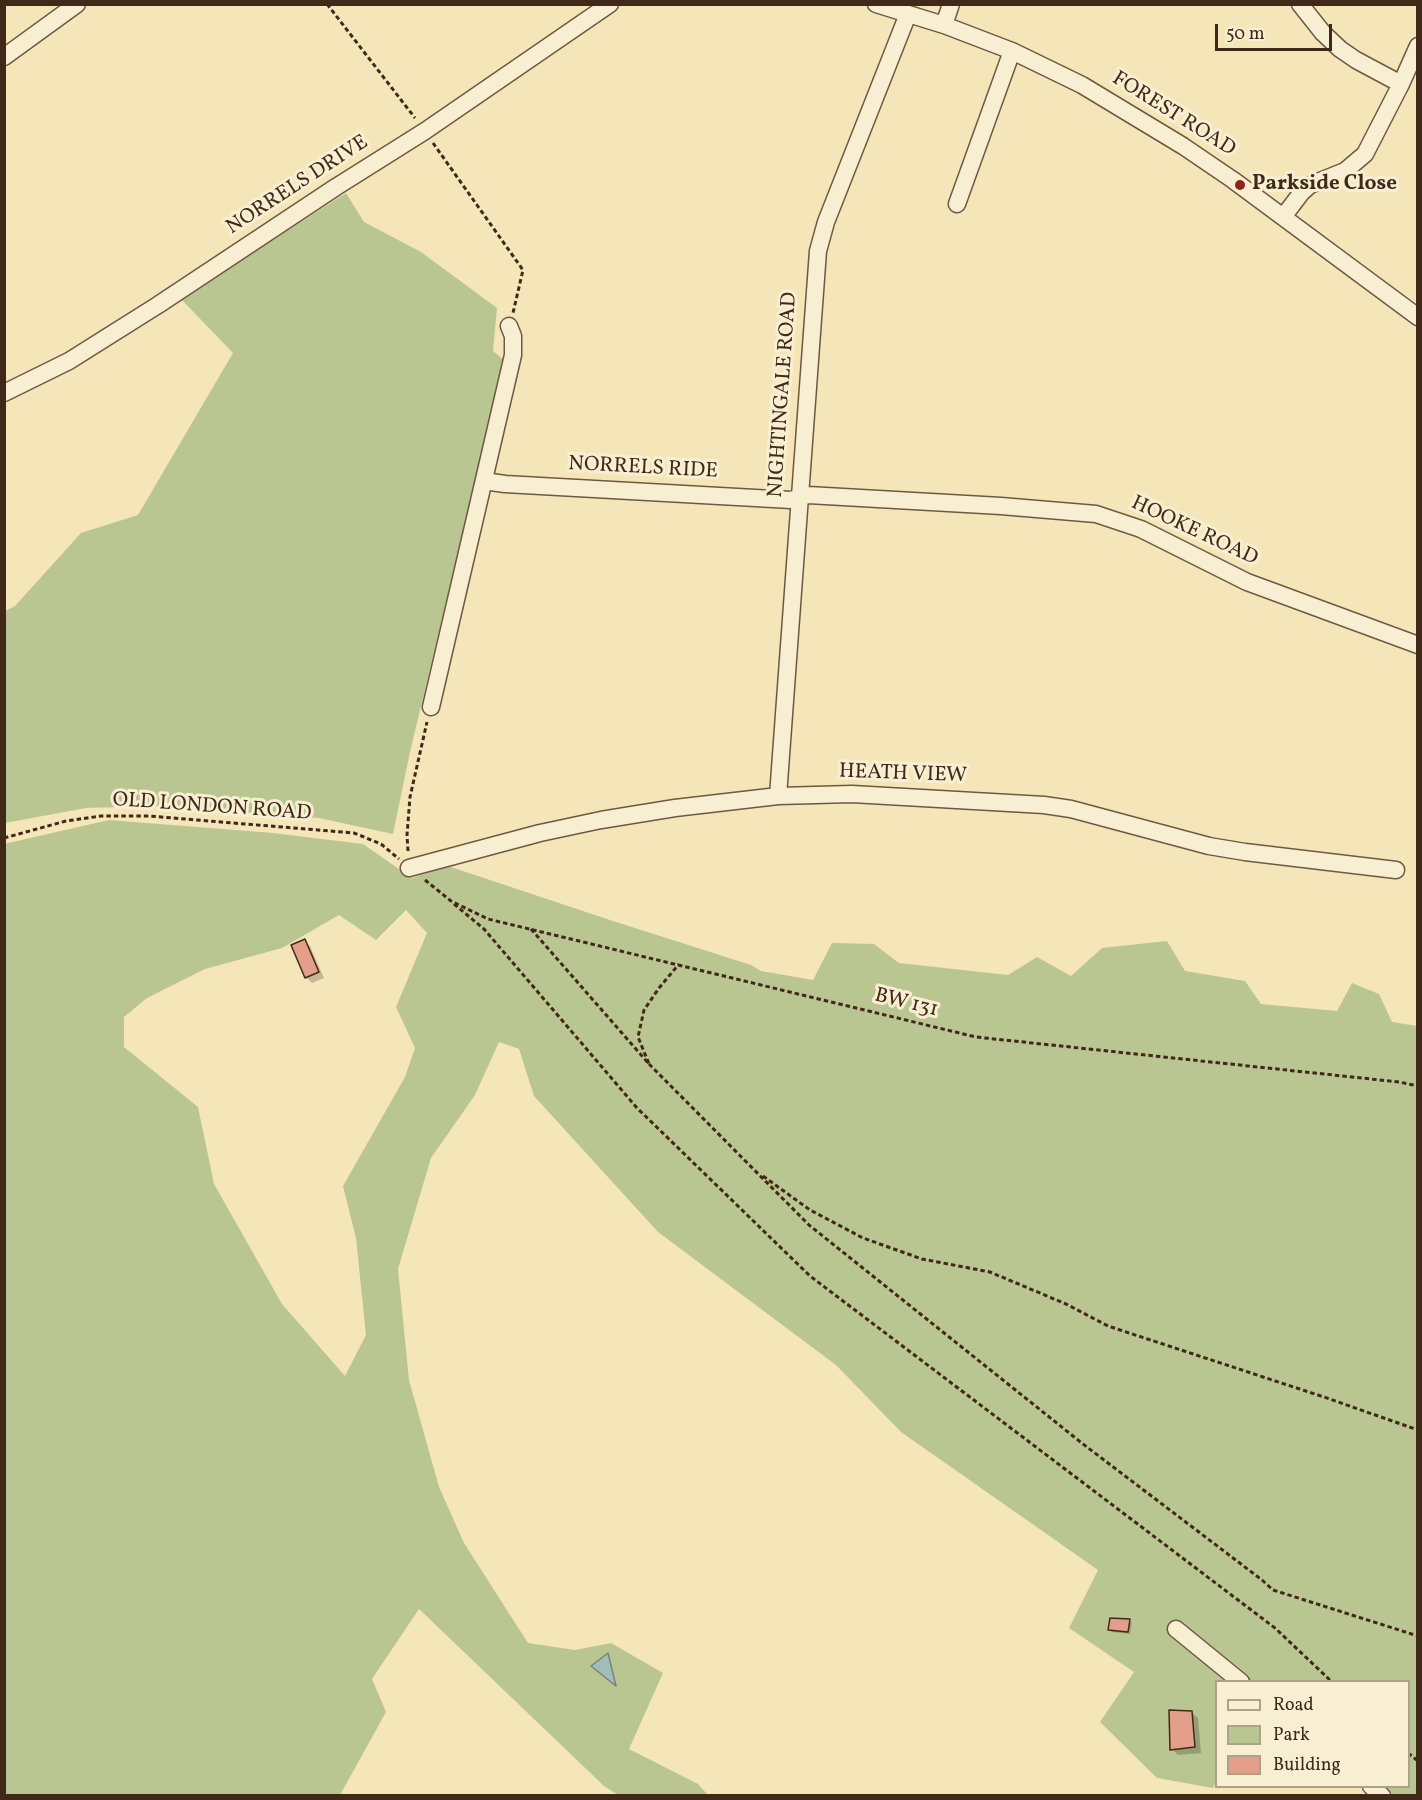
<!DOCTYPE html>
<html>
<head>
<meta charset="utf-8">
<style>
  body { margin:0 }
  #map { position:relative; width:1422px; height:1800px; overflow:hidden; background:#f5e6ba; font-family:Vollkorn,serif }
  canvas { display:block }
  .frame { position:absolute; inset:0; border:6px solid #41291a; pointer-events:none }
  .legend { position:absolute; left:1215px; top:1680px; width:195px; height:108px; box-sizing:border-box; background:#f8efd2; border:2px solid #afa088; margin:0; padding:8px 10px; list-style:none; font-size:18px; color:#41291a }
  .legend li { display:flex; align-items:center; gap:12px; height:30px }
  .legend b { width:30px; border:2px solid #afa088 }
  .scale { position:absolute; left:1215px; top:24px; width:117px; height:27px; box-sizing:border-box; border:3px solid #41291a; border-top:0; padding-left:8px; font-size:18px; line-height:21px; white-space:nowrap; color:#41291a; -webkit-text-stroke:4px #f8efd2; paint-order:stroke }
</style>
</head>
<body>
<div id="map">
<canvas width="1422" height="1800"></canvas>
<div class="frame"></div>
<ul class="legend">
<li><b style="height:8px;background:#f8efd2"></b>Road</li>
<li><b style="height:16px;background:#bac691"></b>Park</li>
<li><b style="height:16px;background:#e39f89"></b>Building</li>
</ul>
<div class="scale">50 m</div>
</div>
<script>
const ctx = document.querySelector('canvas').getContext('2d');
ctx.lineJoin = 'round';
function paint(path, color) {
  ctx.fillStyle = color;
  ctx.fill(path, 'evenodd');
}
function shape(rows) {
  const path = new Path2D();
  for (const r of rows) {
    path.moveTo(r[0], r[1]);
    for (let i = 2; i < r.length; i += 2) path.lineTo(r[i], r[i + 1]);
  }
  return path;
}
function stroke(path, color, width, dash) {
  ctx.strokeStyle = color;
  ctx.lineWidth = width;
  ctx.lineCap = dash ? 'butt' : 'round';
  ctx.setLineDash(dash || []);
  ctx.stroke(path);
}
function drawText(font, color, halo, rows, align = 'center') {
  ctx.font = font + ' Vollkorn,serif';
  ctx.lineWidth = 6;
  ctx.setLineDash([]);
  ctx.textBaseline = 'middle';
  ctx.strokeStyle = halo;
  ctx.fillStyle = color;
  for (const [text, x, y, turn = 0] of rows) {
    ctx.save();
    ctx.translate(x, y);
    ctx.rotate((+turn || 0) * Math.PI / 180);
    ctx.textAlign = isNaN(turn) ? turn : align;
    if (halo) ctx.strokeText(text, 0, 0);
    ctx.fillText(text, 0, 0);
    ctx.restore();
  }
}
const green = shape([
  [346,193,364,222,421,252,497,308,493,351,504,360,410,752,393,834,319,818,153,806,86,808,5,823,5,611,15,606,81,533,138,515,233,353,181,299],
  [109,820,273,833,363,844,412,878,448,866,613,921,751,965,761,971,813,980,832,943,874,944,899,963,1008,975,1037,957,1071,976,1102,948,1167,941,1185,971,1245,981,1261,1004,1337,1011,1352,983,1379,994,1392,1022,1417,1026,1417,1795,1390,1795,1380,1787,1408,1786,1408,1682,1216,1682,1216,1782,1213,1788,1157,1778,1100,1722,1134,1672,1069,1628,1098,1570,901,1432,836,1365,658,1232,534,1096,519,1049,499,1042,475,1095,431,1158,398,1269,409,1380,439,1487,464,1543,528,1643,575,1650,611,1643,663,1673,629,1749,698,1784,708,1795,618,1795,604,1786,419,1609,372,1679,386,1712,340,1795,5,1795,4,844],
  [406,910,427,933,396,1007,415,1048,405,1077,343,1186,356,1238,366,1335,345,1376,282,1304,214,1184,198,1107,124,1047,124,1017,147,998,205,969,282,948,339,915,376,940],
  [1169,1710,1192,1711,1195,1747,1171,1750]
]);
const water = shape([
  [608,1653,616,1686,591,1666,608,1653]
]);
const shadow = shape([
  [304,941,310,946,324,978,312,983,306,977],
  [1129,1621,1132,1623,1130,1634,1112,1632,1110,1630],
  [1192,1713,1198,1718,1201,1753,1178,1755,1172,1749]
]);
const building = shape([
  [305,939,319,972,305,978,291,945,305,939],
  [1110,1618,1130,1619,1128,1632,1108,1630,1110,1618],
  [1169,1710,1192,1711,1195,1747,1170,1750,1169,1710]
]);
const path = shape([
  [327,4,415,118],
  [433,143,523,270,513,313],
  [4,838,66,821,101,816,149,816,354,833,381,844,399,859],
  [408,851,407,835,410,797,427,722],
  [425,880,451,901,488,919,976,1037,1399,1082,1418,1086],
  [454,904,484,929,637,1108,810,1276,1275,1628,1332,1682],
  [531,929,649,1064,638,1037,644,1010,659,988,679,964],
  [649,1064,809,1225,1083,1444,1262,1580,1273,1590,1418,1636],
  [763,1176,810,1210,863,1238,922,1259,990,1272,1066,1304,1108,1326,1324,1397,1418,1430],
  [1408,1753,1418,1761]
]);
const minor = shape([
  [876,4,944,25,1012,51,1082,85,1183,146,1233,180,1418,317],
  [1300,4,1323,33,1340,49,1356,60,1401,84],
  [944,25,951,4],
  [4,57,77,4],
  [957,204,1012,51],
  [1283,217,1302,192,1310,185,1345,171,1365,154,1401,84,1418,46],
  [4,393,69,361,158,305,336,187,425,131,610,4],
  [484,481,505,484,791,500,808,495,1001,506,1096,514,1141,529,1247,582,1418,645],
  [431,707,513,355,513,336,509,326],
  [778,796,818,251,826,222,908,14],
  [409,868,540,833,601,820,675,808,778,796,852,794,1044,805,1071,809,1209,846,1245,852,1396,870],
  [1176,1629,1241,1682],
  [1371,1786,1382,1796]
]);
const markers = [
  [1240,185,6,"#8f2418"]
];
const streetNames = [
  ["FOREST ROAD",1173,115,32],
  ["NORRELS DRIVE",298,186,-33],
  ["NIGHTINGALE ROAD",784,395,-86],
  ["NORRELS RIDE",643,469,3],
  ["HOOKE ROAD",1194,532,25],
  ["HEATH VIEW",903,775,2],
  ["OLD LONDON ROAD",212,808,4],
  ["BW 131",906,1004,14]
];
const poiNames = [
  ["Parkside Close",1252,185]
];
paint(green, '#bac691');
paint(water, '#a1bdba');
stroke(water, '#7b827a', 1.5);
paint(shadow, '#0003');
paint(building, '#e39f89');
stroke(building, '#41291a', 1.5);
stroke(minor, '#6e5842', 19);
stroke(path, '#41291a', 3, [4.5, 3]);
stroke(minor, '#f8efd2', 16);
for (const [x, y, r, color] of markers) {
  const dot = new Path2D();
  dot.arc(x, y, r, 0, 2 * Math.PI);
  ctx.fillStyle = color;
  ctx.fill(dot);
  stroke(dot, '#f8efd2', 2);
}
drawText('21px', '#41291a', '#f8efd2', streetNames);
drawText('bold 21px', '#41291a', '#f8efd2', poiNames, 'left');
</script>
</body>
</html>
